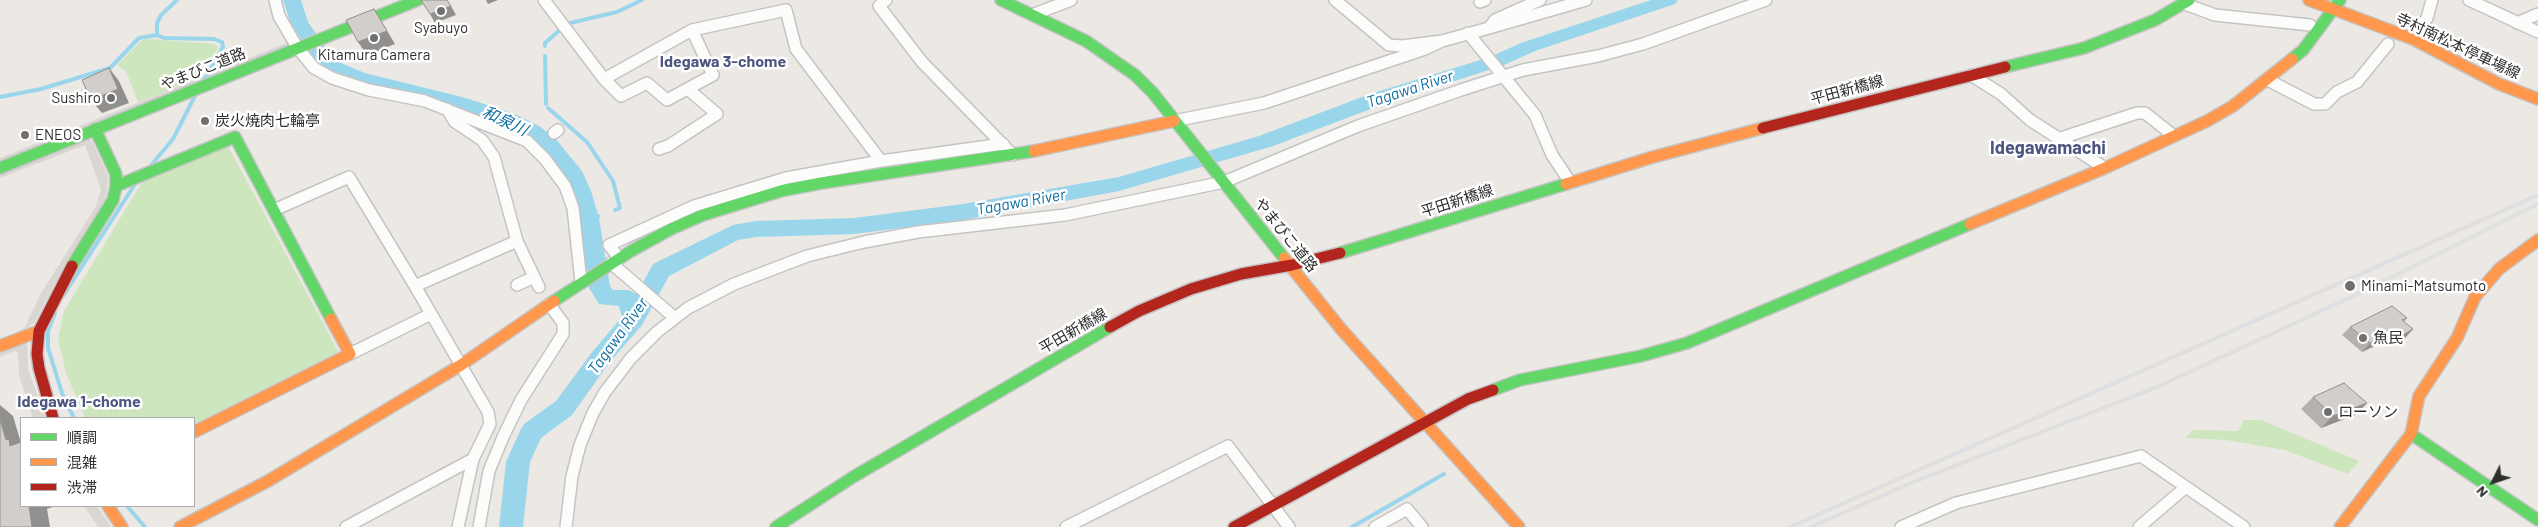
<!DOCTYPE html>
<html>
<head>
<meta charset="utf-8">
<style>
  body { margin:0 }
  #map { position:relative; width:2538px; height:527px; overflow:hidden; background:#ece8e4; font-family:Barlow,"Noto Sans JP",sans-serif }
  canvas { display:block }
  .legend { position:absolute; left:20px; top:417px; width:175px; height:90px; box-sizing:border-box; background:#fff; border:1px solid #ababab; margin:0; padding:6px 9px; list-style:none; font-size:15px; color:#2e2e2e }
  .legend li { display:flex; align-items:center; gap:10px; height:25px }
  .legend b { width:25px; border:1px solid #ababab }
  .north { position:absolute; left:2468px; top:457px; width:50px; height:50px; -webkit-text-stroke:4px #fff; paint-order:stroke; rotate:229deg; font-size:14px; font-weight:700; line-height:20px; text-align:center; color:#2e2e2e }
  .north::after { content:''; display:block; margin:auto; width:18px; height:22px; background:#2e2e2e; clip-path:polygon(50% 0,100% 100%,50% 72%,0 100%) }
</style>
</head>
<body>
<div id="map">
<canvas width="2538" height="527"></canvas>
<ul class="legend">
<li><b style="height:6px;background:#63d668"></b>順調</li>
<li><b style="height:6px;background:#ff974d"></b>混雑</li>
<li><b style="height:6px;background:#b3261e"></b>渋滞</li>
</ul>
<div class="north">N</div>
</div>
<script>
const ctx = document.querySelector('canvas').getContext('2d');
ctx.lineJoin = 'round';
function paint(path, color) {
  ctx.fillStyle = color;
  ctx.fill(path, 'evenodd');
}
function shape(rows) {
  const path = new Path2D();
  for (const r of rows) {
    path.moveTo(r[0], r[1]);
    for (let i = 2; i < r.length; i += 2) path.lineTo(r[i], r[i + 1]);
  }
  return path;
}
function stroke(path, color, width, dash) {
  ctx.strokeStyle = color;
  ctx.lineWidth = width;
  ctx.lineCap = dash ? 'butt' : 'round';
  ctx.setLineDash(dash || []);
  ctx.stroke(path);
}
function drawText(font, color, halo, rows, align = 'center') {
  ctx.font = font + ' Barlow,"Noto Sans JP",sans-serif';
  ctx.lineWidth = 5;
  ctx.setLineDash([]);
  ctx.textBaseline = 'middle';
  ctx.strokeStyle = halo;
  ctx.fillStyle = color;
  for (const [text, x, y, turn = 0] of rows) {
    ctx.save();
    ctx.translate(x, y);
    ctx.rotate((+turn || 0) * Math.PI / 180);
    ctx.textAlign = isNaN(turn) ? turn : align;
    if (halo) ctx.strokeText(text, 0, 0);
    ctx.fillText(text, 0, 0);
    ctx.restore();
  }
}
const green = shape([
  [148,39,215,44,218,48,201,77,138,102,126,71,117,65,141,41],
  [227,144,338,351,335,356,194,426,194,418,85,418,66,373,58,339,64,311,144,179],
  [2244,420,2261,420,2359,461,2348,474,2285,450,2226,440,2185,438,2194,430,2238,431]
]);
const plaza = shape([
  [289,42,288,47,0,162,0,158],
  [86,138,92,141,108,176,106,199,57,279,34,323,20,332,25,327,40,295,96,206,101,189,85,145,0,178,0,172],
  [27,343,28,368,45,418,33,418,19,375,18,352,14,351,0,357,0,351],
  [84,506,97,506,111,527,98,527]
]);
const stream = shape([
  [570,23,617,12,642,0],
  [157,35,157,23,161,15,177,0],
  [545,46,545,43,561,29],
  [545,56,546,104],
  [0,97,41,89,110,68,139,38,157,35,164,38,214,39,222,42,223,47,202,84],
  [548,108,587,142,613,181,620,208,615,210],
  [148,169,173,139,197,92],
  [589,218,598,216],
  [63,296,135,184],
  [55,313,48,331,48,348,63,396,74,418],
  [127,506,145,527],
  [1352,527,1444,474]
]);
const river = shape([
  [283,0,301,0,308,22,324,45,343,64,365,73,462,97,513,113,539,126,554,137,582,171,591,191,599,218,610,286,613,290,628,290,637,294,653,264,733,225,756,221,854,218,963,204,1119,177,1259,136,1370,94,1490,57,1521,43,1651,0,1678,0,1675,4,1535,51,1504,65,1384,104,1273,146,1119,191,963,220,854,234,756,237,738,240,669,276,642,325,609,363,572,415,541,438,530,462,523,527,499,527,506,462,520,431,524,424,556,401,593,351,622,317,619,306,599,304,589,288,579,218,566,179,540,147,525,136,499,123,458,108,353,82,329,72,310,53,290,22,283,0]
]);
const street = shape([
  [275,0,279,16,297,47,314,68,332,78,369,90,425,101,527,141,545,159,565,186,573,208,581,282],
  [544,0,604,79,621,96,647,83,667,100,713,75,692,30],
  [886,0,879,6,922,62,1013,155],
  [1335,0,1389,45,1402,46,1442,41,1489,28,1495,20,1540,0],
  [2469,0,2538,32],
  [1480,2,1485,0],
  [2185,4,2215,15,2310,25],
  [1032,15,1071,0],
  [2517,23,2538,14],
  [1489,28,1586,0],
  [1468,33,1535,115,1552,155,1570,182],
  [2413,39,2427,18,2432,0],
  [1971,75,2001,94,2030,120,2105,168],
  [604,79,692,30,786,10,796,49,881,161,786,178,694,206,609,245,619,258],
  [2268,80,2314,104,2325,104,2337,92,2357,82,2388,44],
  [447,109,455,122,482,140,494,157,517,241,539,287],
  [1174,121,1264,103,1425,49,1442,41],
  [554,133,558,130],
  [2058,139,2137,113,2145,113,2174,136],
  [659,149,668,146,717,114,689,90],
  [881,161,1003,144],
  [274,210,349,177,415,286,488,412,490,424,473,459,458,527],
  [611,263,675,318],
  [517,285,534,277],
  [415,286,517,241],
  [350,354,431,314],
  [346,527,473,459],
  [479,527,489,471,503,437,521,400,563,334,563,323,549,304],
  [566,527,572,476,580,445,593,413,605,392,631,358,657,332,688,308,734,284,807,256,864,242,918,232,1065,215,1224,182,1358,126,1461,90,1523,70,1598,56,1643,44,1766,0],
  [1066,527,1228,446,1289,527],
  [1375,527,1407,509,1422,527],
  [1901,527,1956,503,2141,456,2244,527],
  [2139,527,2186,487]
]);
const fast = shape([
  [1001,0,1086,41,1135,75,1153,93,1284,258],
  [2292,59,2303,50,2340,0],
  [2005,67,2084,48,2155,20,2189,0],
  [0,168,418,0],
  [116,186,235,137,331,319],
  [1340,253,1566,184],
  [72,266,113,200,116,186,116,174,95,129],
  [554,301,631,251,671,229,703,215,781,191,822,183,1034,151],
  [1493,390,1520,380,1641,356,1687,343,1970,224],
  [2411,434,2538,520],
  [776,527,853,477,1110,327]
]);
const slow = shape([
  [2309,0,2413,39,2499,84,2538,99],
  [1034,151,1174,121],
  [1566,184,1653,157,1763,128],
  [1970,224,2105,168,2207,121,2233,106,2292,59],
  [1284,258,1341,329,1519,527],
  [0,346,39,331],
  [194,432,350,354,331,319],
  [108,506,122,527],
  [180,527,268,481,461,365,554,301],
  [2340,527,2411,434,2419,396,2457,338,2475,297,2499,269,2538,240]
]);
const jam = shape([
  [1763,128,2005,67],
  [1110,327,1139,311,1191,289,1241,274,1292,265,1340,253],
  [53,418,39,368,37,354,39,331,72,266],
  [1234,527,1468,399,1493,390]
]);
const rail = shape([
  [1790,527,2538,195],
  [1811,527,1911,483,2157,387,2362,292,2538,204]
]);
const wall = shape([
  [2407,318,2404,322,2413,329,2405,338,2394,344,2387,340,2362,352,2342,335,2350,327],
  [2313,397,2367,403,2355,415,2321,428,2301,409]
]);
const shadedWall = shape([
  [486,0,498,0,488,4],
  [451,6,456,15,435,23,430,14],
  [374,9,395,44,367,55,358,42],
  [109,68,119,81,129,103,102,113,91,100],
  [2413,329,2405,338,2394,344,2403,335],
  [2395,332,2387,340,2362,352,2370,343],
  [2367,403,2355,415,2321,428,2333,416],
  [0,405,13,416,21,443,10,446,6,440,0,420],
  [29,506,55,506,47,509,50,527,32,527]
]);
const building = shape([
  [421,0,447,0,451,6,430,14,421,0],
  [374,9,387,31,358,42,346,20,374,9],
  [109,68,118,89,91,100,82,80,109,68],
  [2392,306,2407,318,2402,320,2413,329,2403,335,2395,332,2370,343,2350,327,2392,306],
  [2344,383,2367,403,2333,416,2313,397,2344,383],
  [0,420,6,440,9,439,10,446,21,442,21,506,29,506,32,527,0,527,0,420]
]);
const markers = [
  [441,11,5,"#706f6e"],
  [374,38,5,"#706f6e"],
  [111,98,5,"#706f6e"],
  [205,121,5,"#706f6e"],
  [25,135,5,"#706f6e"],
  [2350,286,6,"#706f6e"],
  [2363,338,5,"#706f6e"],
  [2328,412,5,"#706f6e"]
];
const poiNames = [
  ["Syabuyo",441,28,"center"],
  ["Kitamura Camera",374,55,"center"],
  ["Sushiro",101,98,"right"],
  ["炭火焼肉七輪亭",215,121],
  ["ENEOS",35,135],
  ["Minami-Matsumoto",2361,286],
  ["魚民",2373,338],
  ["ローソン",2338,412]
];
const streetNames = [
  ["寺村南松本停車場線",2458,46,25],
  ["やまびこ道路",203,69,-22],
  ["平田新橋線",1847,90,-15],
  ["平田新橋線",1457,201,-18],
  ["やまびこ道路",1286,235,51],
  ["平田新橋線",1073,331,-30]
];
const neighbourhoodNames = [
  ["Idegawa 3-chome",723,62],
  ["Idegawa 1-chome",79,402]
];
const waterNames = [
  ["Tagawa River",1410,89,-18],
  ["和泉川",505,121,25],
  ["Tagawa River",1021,202,-10],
  ["Tagawa River",618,336,-54]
];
const quarterNames = [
  ["Idegawamachi",2048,148]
];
paint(green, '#cee6be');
paint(plaza, '#dad6d2');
stroke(stream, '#99d6ec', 4);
paint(river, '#99d6ec');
stroke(street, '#c5c4c5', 14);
stroke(fast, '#c5c4c5', 14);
stroke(slow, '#c5c4c5', 14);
stroke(jam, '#c5c4c5', 14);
stroke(street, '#fcfcfb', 11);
stroke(fast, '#63d668', 11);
stroke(slow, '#ff974d', 11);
stroke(jam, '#b3261e', 11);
stroke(rail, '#dfdfe1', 4);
paint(wall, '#b4b1af');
paint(shadedWall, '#92908e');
paint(building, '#d1cecb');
stroke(building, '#92908e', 1);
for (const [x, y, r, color] of markers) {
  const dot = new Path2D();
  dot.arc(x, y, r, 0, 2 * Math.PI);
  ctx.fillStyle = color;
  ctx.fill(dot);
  stroke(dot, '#fff', 2);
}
drawText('15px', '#2e2e2e', '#fff', poiNames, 'left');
drawText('15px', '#2e2e2e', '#fff', streetNames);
drawText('bold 16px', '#4d5680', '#fff', neighbourhoodNames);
drawText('italic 16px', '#0d6fa3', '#fff', waterNames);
drawText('bold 18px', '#4d5680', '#fff', quarterNames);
</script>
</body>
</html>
